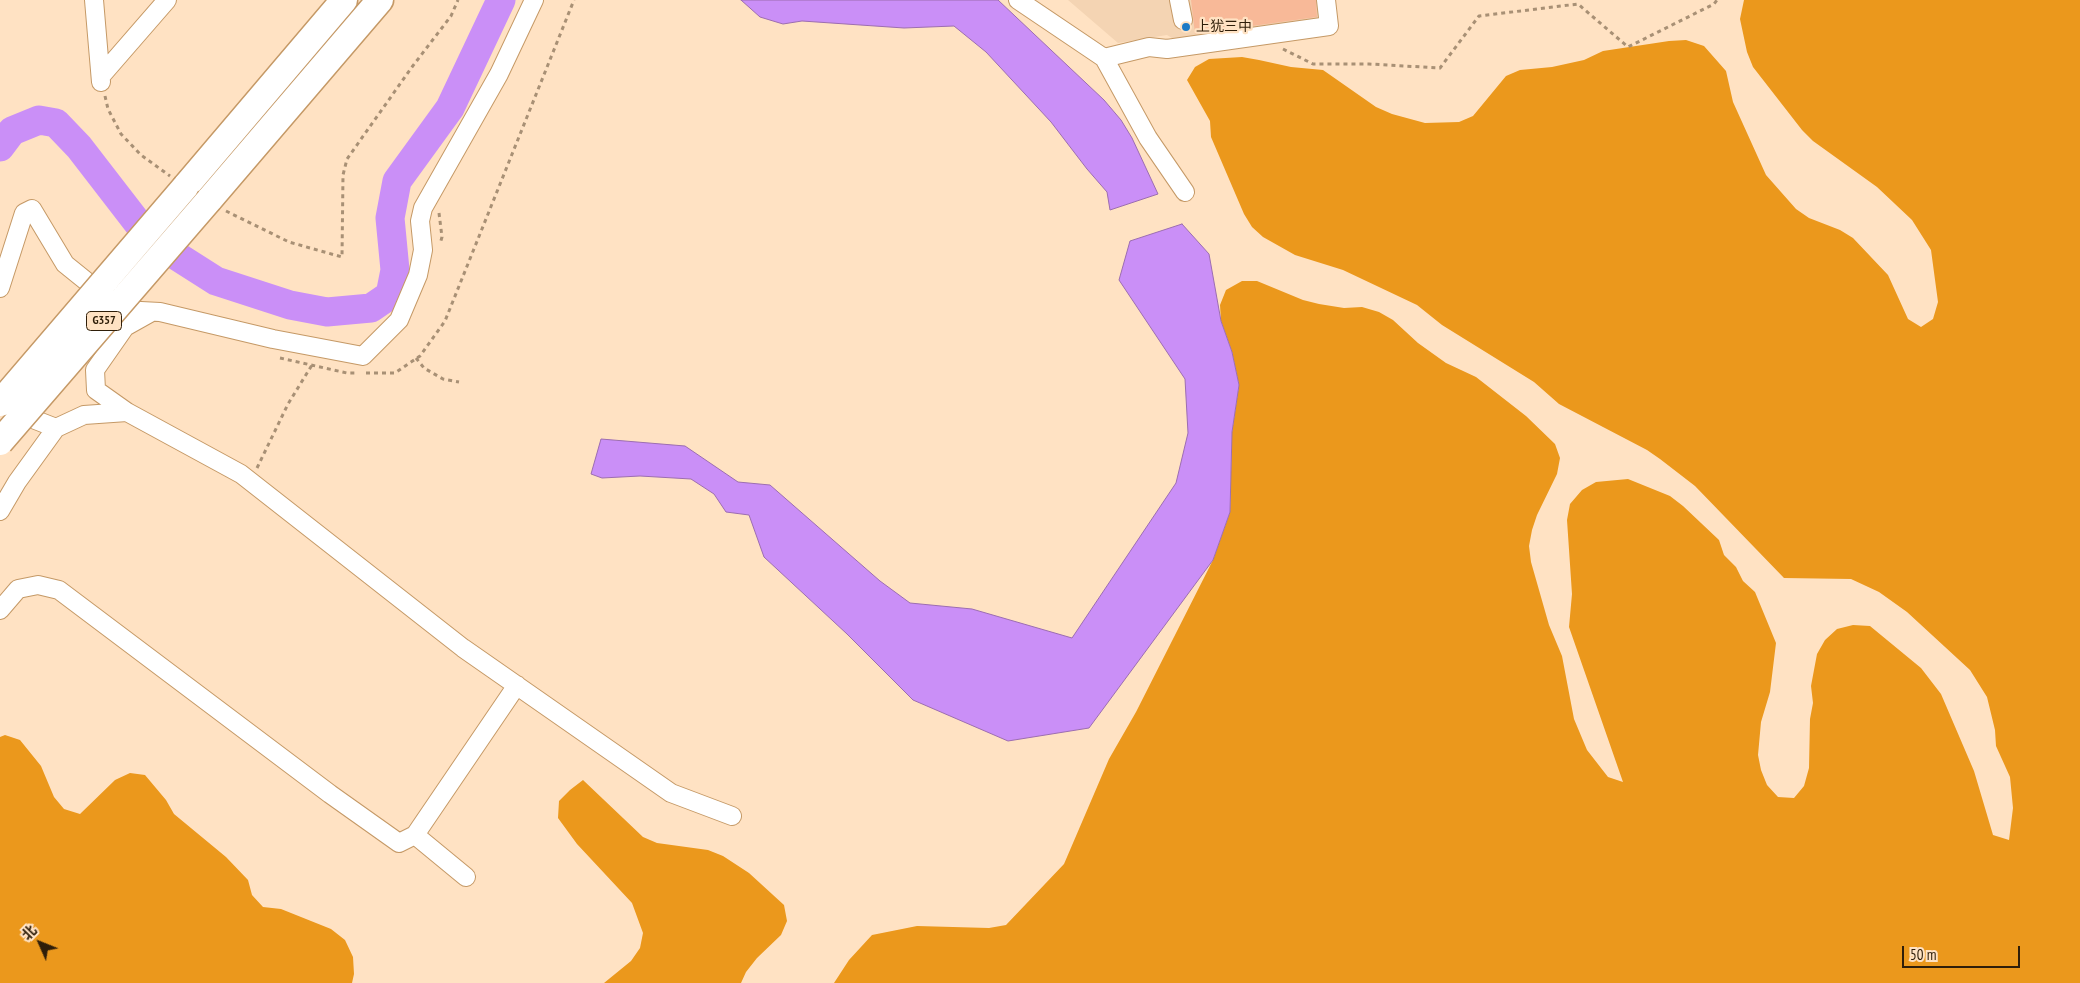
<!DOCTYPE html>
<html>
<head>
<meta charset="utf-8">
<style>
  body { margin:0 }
  #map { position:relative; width:2080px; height:983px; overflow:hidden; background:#ffe2c3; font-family:"PT Sans Narrow","Noto Sans SC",sans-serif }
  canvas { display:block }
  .north { position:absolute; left:15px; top:918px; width:50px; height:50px; -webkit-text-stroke:4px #ffe2c3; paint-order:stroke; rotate:314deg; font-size:14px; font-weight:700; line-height:20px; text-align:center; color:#2f1e09 }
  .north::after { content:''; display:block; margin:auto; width:18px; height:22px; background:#2f1e09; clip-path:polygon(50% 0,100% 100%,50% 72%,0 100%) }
  .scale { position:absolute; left:1902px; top:946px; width:118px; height:22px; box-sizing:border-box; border:2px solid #2f1e09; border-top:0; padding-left:6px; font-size:15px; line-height:18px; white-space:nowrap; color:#2f1e09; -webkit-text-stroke:4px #ffe2c3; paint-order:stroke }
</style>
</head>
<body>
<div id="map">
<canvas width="2080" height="983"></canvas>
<div class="north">北</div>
<div class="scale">50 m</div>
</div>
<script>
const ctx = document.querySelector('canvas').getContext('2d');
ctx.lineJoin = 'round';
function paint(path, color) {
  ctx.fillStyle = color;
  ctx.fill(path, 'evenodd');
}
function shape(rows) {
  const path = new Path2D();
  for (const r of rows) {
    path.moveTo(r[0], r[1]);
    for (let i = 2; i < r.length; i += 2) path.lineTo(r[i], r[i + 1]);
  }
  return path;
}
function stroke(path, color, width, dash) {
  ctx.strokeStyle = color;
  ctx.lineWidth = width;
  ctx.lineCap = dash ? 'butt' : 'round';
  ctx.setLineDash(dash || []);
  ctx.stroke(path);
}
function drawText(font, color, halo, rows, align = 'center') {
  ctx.font = font + ' "PT Sans Narrow","Noto Sans SC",sans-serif';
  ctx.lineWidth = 4.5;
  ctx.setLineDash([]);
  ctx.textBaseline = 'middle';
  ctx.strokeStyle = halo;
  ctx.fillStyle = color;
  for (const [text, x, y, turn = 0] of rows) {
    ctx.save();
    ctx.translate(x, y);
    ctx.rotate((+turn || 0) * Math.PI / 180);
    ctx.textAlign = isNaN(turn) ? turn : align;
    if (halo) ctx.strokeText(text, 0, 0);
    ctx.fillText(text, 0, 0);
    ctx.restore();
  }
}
const built = shape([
  [1068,0,1323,0,1325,19,1177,41,1167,35,1118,43]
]);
const forest = shape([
  [1744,0,2080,0,2080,983,834,983,849,960,872,935,917,926,989,928,1006,925,1064,864,1109,759,1136,712,1213,560,1230,512,1232,432,1239,385,1232,352,1221,321,1220,305,1226,290,1242,281,1257,281,1303,300,1319,304,1344,308,1362,307,1379,312,1393,320,1418,343,1446,363,1476,377,1526,416,1555,444,1560,458,1557,474,1537,515,1532,530,1529,546,1531,562,1549,625,1562,656,1574,719,1587,750,1608,777,1623,782,1569,627,1572,594,1567,520,1570,504,1582,490,1596,482,1628,479,1670,496,1683,506,1719,540,1724,555,1736,567,1743,581,1755,592,1776,643,1770,692,1761,722,1758,755,1761,770,1767,785,1778,797,1794,798,1804,786,1809,768,1810,719,1813,703,1811,686,1817,654,1825,640,1837,629,1853,625,1870,626,1921,668,1941,694,1974,771,1993,835,2009,840,2013,808,2010,777,1996,746,1995,730,1987,697,1970,670,1907,612,1879,592,1851,579,1784,578,1695,486,1660,459,1647,450,1559,404,1534,382,1442,325,1417,305,1343,270,1295,255,1263,237,1252,227,1244,214,1211,137,1210,121,1187,80,1195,67,1209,59,1242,57,1259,60,1291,67,1323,70,1376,107,1392,114,1425,123,1459,122,1473,116,1506,76,1520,70,1552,67,1584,60,1603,51,1669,41,1686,40,1704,46,1726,71,1733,102,1766,175,1796,209,1809,218,1840,230,1853,238,1888,275,1908,319,1921,327,1933,319,1938,302,1931,250,1912,220,1877,187,1813,141,1802,130,1753,67,1747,52,1740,19],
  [5,735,20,740,41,766,54,797,64,809,80,814,115,780,130,773,145,775,166,800,174,814,226,857,248,880,252,895,263,907,281,909,331,929,345,940,353,957,354,974,352,983,0,983,0,737],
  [583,780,643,837,657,843,708,850,723,856,749,873,784,905,787,921,781,935,757,958,746,972,741,983,604,983,631,961,640,948,643,933,632,903,577,844,558,818,559,801,570,790]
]);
const water = shape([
  [741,0,998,0,1104,100,1121,120,1132,138,1158,194,1110,210,1107,192,1087,169,1051,122,986,52,954,26,904,28,802,21,783,24,760,17,741,0],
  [1182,224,1209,254,1221,321,1232,352,1239,385,1232,432,1230,512,1213,560,1089,728,1008,741,913,700,847,634,764,557,749,515,726,512,714,494,691,479,640,476,602,478,591,474,601,439,685,446,738,482,770,485,880,581,910,603,972,609,1072,638,1176,483,1188,433,1185,379,1119,280,1130,241,1182,224]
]);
const river = shape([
  [0,147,12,131,39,120,56,123,79,147,150,239,216,281,290,305,327,312,371,308,390,295,395,270,390,218,397,181,450,108,501,0]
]);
const building = shape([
  [1191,0,1316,0,1317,17,1195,34]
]);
const path = shape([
  [1283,49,1313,64,1369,64,1440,68,1479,16,1578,4,1628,47,1714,4,1717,0],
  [105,96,108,109,121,134,141,155,170,176],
  [226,211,289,242,342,257,343,175,347,159,412,67,451,16,458,0],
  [439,213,442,237,440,244],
  [280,358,347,373,357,373],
  [416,358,424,368,443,379,459,382],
  [366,373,395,373,420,356,445,321,574,0],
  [257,468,288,404,312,365]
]);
const minor = shape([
  [94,0,101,82],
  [1018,0,1104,58,1149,47,1167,49,1329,26,1326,0],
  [1179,0,1183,20],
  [1104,58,1148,138,1185,192],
  [101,76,167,0],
  [0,288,24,213,32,209,65,264,122,310,160,312,273,339,363,356,399,320,418,275,423,250,420,221,423,208,499,74,534,0],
  [15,412,56,428,84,415,127,412,241,474,463,648,671,793,732,816],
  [127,412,96,390,95,370,125,327,150,313],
  [0,511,17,482,56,428],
  [0,610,18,589,38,585,59,590,330,794,399,843,415,835,466,877],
  [415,835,517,685]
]);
const highway = shape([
  [186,186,344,0],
  [209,200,380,0]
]);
const highwayBridge = shape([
  [0,403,186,186],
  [0,442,209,200]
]);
const markers = [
  [1186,27,5,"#1c7ac6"]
];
const shields = [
  [104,321,35]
];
const shieldNames = [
  ["G357",104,321]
];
const poiNames = [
  ["上犹三中",1196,27]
];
paint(built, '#f4d4b3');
paint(forest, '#eb981c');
paint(water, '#ca8ff7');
stroke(water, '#9c6db0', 1);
stroke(river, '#ca8ff7', 29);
paint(building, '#f8b998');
stroke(minor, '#c59966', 20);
stroke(highway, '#c59966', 29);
stroke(path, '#a89075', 3, [4, 4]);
stroke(minor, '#fff', 18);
stroke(highway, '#fff', 26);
stroke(highwayBridge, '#c59966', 29, []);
stroke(highwayBridge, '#fff', 26);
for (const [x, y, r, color] of markers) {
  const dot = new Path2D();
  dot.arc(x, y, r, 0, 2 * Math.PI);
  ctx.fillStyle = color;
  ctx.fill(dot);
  stroke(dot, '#ffe2c3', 2);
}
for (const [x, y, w] of shields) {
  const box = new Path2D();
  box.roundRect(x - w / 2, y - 9.5, w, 19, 4);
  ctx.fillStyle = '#ffe2c3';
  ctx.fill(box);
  stroke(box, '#2f1e09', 1);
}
drawText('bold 12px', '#2f1e09', null, shieldNames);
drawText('14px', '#2f1e09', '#ffe2c3', poiNames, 'left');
</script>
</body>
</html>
